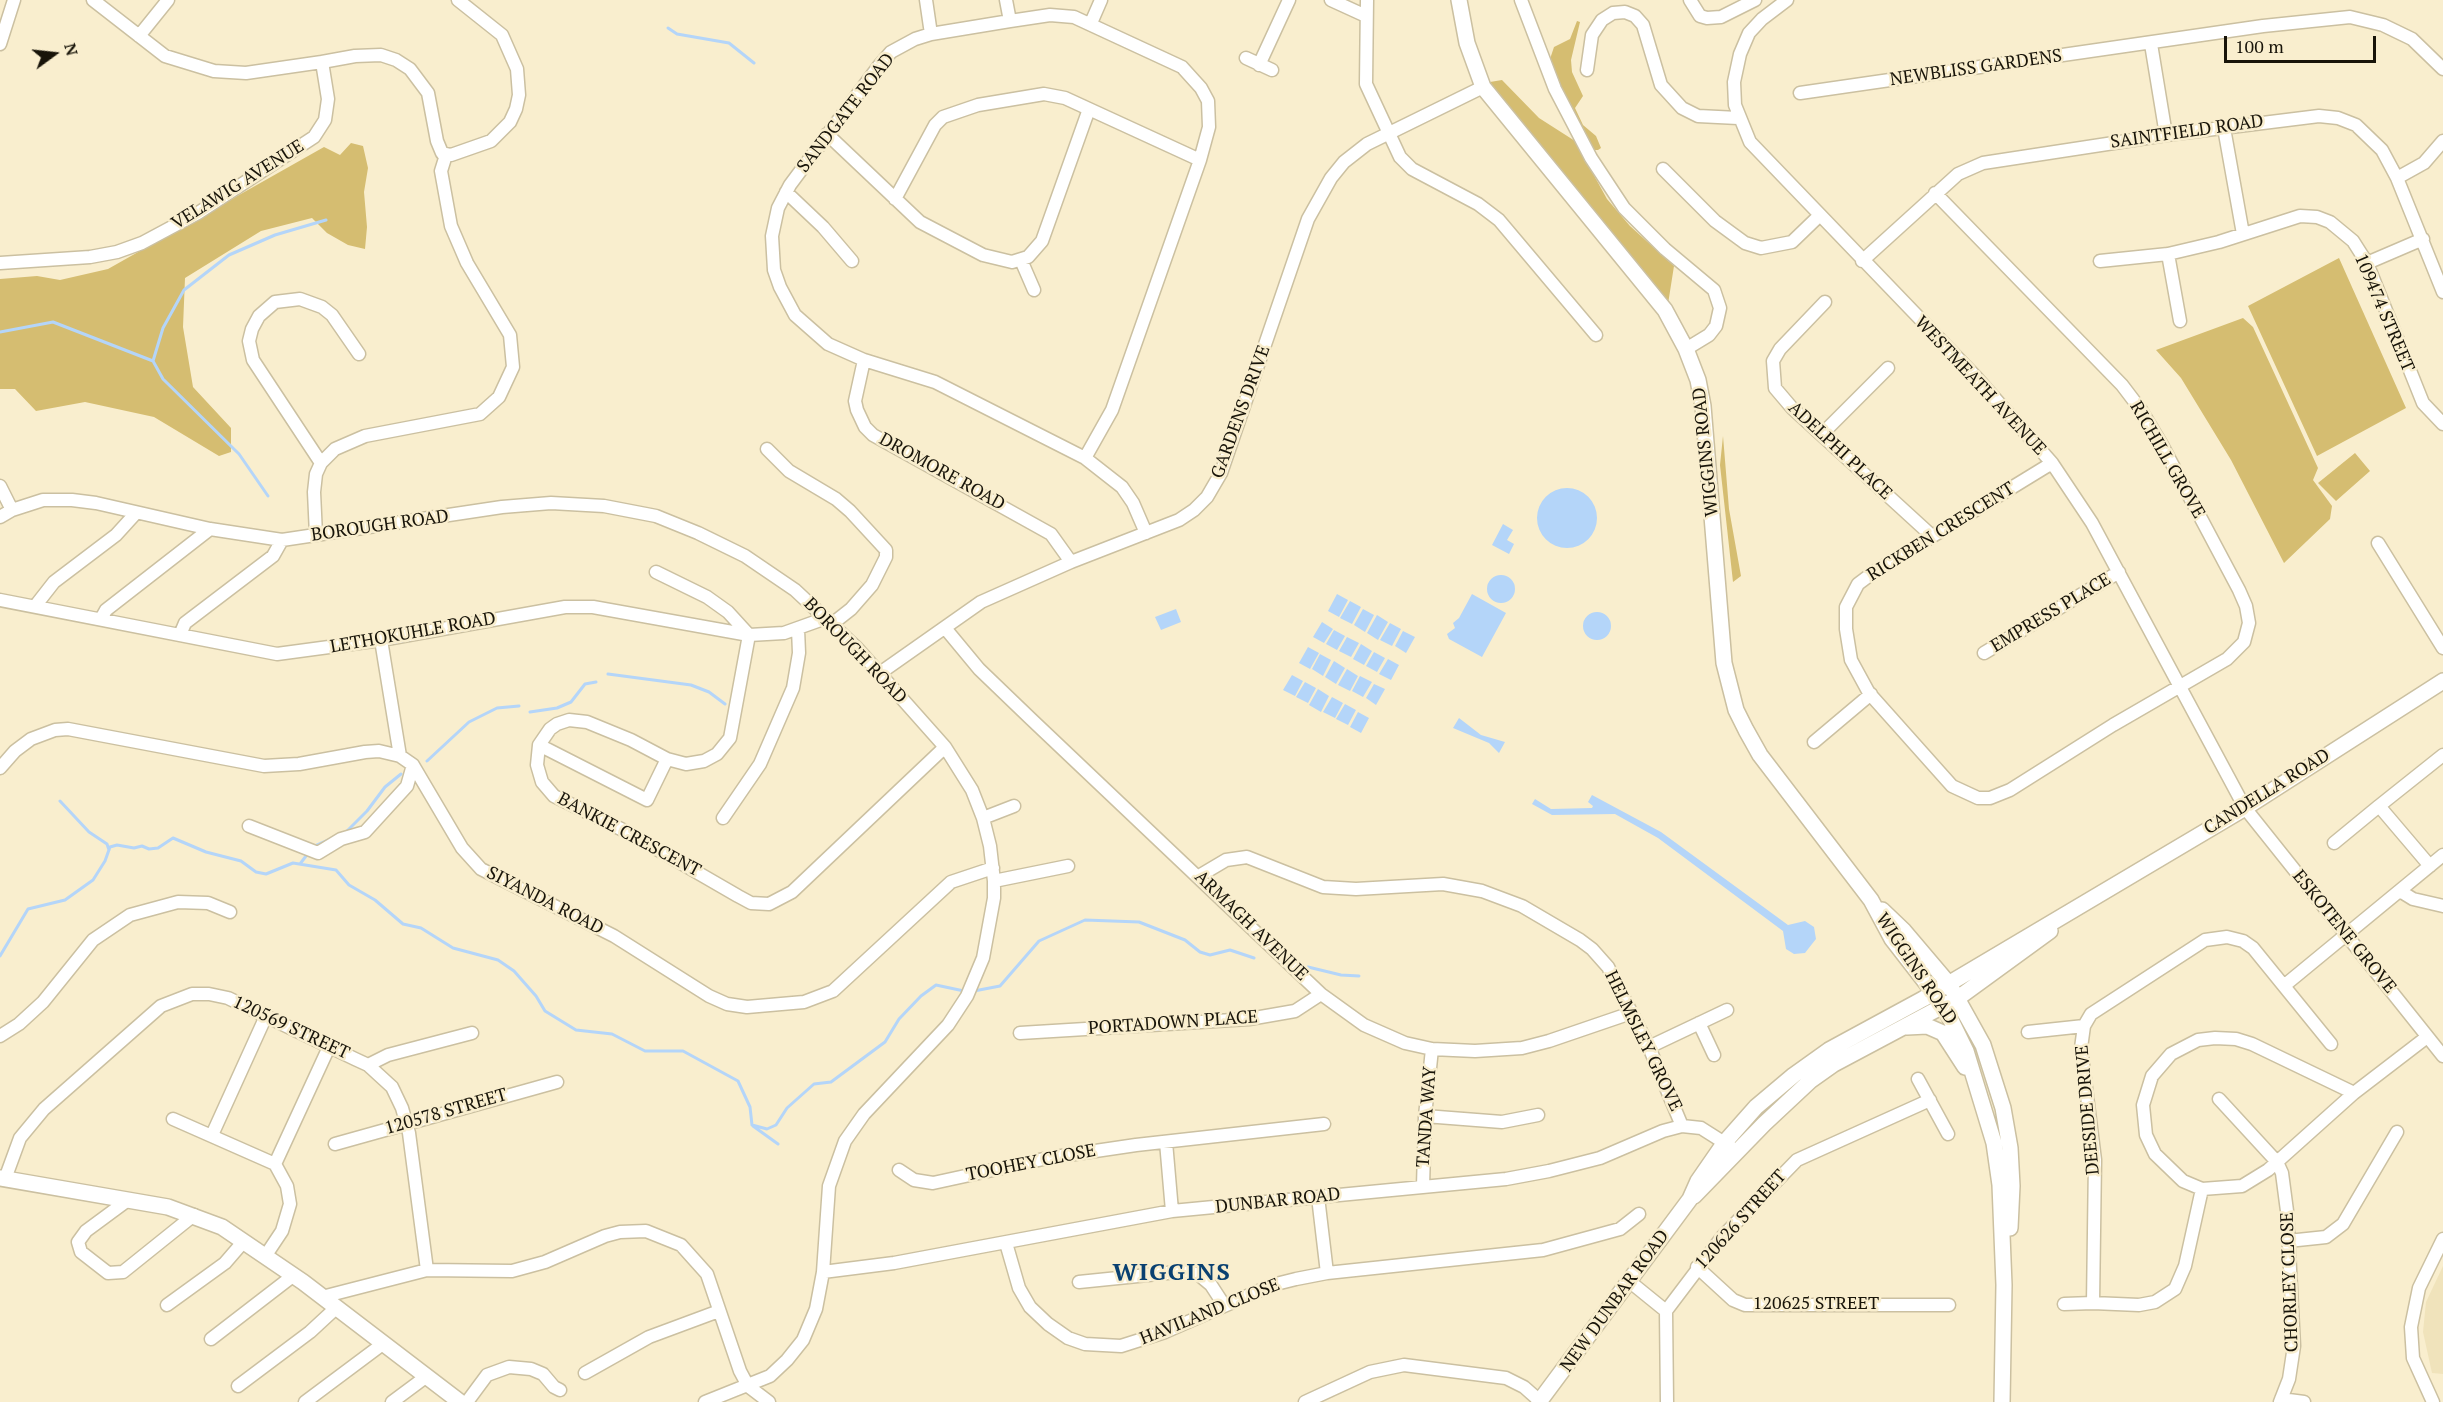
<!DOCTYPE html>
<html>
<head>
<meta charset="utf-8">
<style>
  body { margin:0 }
  #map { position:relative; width:2443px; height:1402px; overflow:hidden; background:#f9eece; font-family:"PT Serif",serif }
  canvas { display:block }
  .north { position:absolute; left:24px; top:24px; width:60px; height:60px; -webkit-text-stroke:4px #f9eece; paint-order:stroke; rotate:75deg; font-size:16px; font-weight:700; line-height:24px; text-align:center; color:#181409 }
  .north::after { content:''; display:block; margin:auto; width:21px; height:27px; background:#181409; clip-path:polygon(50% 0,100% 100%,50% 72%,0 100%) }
  .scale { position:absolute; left:2224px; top:36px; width:152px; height:27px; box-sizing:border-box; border:3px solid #181409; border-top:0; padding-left:8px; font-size:18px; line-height:21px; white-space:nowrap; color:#181409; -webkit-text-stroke:4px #f9eece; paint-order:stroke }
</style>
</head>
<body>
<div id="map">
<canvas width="2443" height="1402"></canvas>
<div class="north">N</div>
<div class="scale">100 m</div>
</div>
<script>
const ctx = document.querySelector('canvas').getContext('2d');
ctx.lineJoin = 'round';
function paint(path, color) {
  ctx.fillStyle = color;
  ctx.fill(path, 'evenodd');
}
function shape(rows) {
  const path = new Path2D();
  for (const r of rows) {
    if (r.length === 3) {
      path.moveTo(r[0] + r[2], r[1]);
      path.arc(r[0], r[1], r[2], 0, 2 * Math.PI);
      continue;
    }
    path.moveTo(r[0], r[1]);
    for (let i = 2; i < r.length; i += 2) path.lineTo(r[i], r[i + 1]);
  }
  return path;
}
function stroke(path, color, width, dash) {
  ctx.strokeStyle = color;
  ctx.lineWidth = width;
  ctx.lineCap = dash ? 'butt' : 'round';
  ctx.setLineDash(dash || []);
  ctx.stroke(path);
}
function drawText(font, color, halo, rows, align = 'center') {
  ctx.font = font + ' "PT Serif",serif';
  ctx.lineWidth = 5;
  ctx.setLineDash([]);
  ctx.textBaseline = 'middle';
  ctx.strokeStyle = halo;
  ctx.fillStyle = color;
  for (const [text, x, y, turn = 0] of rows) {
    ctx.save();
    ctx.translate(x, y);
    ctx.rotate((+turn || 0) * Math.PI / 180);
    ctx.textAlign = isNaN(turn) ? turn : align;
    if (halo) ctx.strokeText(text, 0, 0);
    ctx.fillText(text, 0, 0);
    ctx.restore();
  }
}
const built = shape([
  [2443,1266,2443,1374,2432,1373,2423,1332,2426,1302]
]);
const green = shape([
  [1577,21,1580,22,1571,60,1572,72,1583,96,1575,108,1583,125,1596,136,1601,148,1598,150,1594,150,1589,144,1558,86,1555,71,1549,62,1554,47,1570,39],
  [1502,80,1539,118,1575,141,1607,199,1630,226,1674,266,1668,304,1528,134,1490,82],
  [351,143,363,146,368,168,364,192,367,227,365,249,348,245,327,233,312,218,261,231,185,278,183,327,193,387,231,428,231,452,219,456,154,417,85,402,36,411,15,389,0,389,0,279,37,276,60,280,108,269,324,147,340,155],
  [2339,258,2406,408,2317,456,2248,306],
  [2243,318,2253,327,2318,468,2313,480,2332,506,2330,519,2284,563,2231,460,2181,378,2156,350],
  [1723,436,1729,509,1741,576,1733,582,1720,465],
  [2355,453,2370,471,2336,501,2318,483]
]);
const water = shape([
  [1567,518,30],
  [1503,524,1513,530,1507,540,1514,544,1509,554,1492,545],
  [1501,589,14],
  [1337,594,1348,600,1339,617,1328,611],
  [1472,594,1506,613,1482,657,1449,639,1447,634,1455,628,1453,623,1459,618],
  [1350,601,1361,607,1352,624,1340,618],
  [1176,609,1181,622,1161,630,1155,617],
  [1363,609,1374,615,1365,632,1354,625],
  [1597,626,14],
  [1377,615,1388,622,1378,640,1367,633],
  [1322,622,1333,629,1324,643,1313,637],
  [1390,623,1401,629,1392,646,1380,640],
  [1334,630,1345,636,1337,650,1326,644],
  [1403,631,1415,637,1406,653,1395,646],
  [1347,637,1359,643,1351,657,1339,651],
  [1361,644,1372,651,1364,665,1353,659],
  [1308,647,1319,653,1310,669,1299,663],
  [1374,652,1385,658,1377,672,1366,666],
  [1320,654,1331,660,1323,676,1312,669],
  [1388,659,1399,665,1391,680,1379,674],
  [1334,661,1345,668,1336,684,1325,677],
  [1347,669,1358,676,1350,691,1338,685],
  [1292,675,1303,681,1295,696,1283,690],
  [1360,676,1372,682,1363,697,1352,691],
  [1305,682,1316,688,1308,703,1296,697],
  [1374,684,1385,689,1376,705,1366,698],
  [1318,689,1329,696,1321,712,1309,705],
  [1332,697,1343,703,1335,718,1323,712],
  [1345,704,1356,710,1348,725,1336,719],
  [1358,712,1369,718,1361,733,1350,727],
  [1459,718,1481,735,1505,742,1499,753,1489,743,1453,728],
  [1592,795,1661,832,1788,925,1805,921,1814,927,1816,939,1812,944,1805,953,1794,954,1786,949,1783,931,1658,838,1615,814,1552,815,1532,804,1535,799,1551,809,1592,808,1593,806,1588,802]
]);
const stream = shape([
  [668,28,677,34,729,43,754,63],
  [0,332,53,322,153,361,163,328,184,290,229,255,275,235,326,220],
  [153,361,163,379,239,454,268,496],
  [608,674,691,685,709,692,725,704],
  [530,712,557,708,571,702,585,684,596,682],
  [427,761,469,722,497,708,519,706],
  [60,801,89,832,107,844,109,850],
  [345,833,367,811,385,787,401,774],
  [312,847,328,840],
  [300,864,306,856],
  [0,956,28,909,65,900,93,880,105,861,110,847,117,845,134,848,142,846,149,849,158,848,173,838,206,852,241,861,256,872,266,874,293,863,336,870,349,885,375,900,403,924,421,928,453,948,498,960,514,971,536,996,545,1011,576,1030,612,1034,645,1051,683,1051,738,1081,750,1107,752,1125,767,1129,776,1125,787,1108,814,1084,831,1082,885,1042,899,1019,921,996,936,985,964,991],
  [1308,967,1341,975,1359,976],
  [974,991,1000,986,1039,941,1085,920,1139,922,1185,940,1200,952,1210,955,1230,950,1254,958],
  [753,1126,778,1144]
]);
const minor = shape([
  [93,0,165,56,214,71,246,73,322,62],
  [926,0,931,34],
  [1006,0,1010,21],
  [1331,0,1366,16],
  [1367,0,1366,84,1400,157,1412,169,1478,204,1499,220,1596,335],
  [1521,0,1555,89,1591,158,1624,208,1665,249,1714,290,1720,308,1716,326,1709,335,1686,349],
  [1690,0,1700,16,1707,18,1721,17,1755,0],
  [1787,0,1762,19,1749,33,1740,54,1734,82,1735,105,1750,142,1976,377,2052,463,2092,523,2245,808,2443,1056],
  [1091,23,1101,0],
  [139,36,168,0],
  [0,44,14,0],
  [2151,44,2166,135],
  [1246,58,1272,70],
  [1259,65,1289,0],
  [1587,70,1592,35,1602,20,1613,13,1625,12,1635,16,1643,25,1661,85,1682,108,1698,116,1738,118],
  [1800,93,2263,26,2350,17,2383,25,2412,39,2443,69],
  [2224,128,2243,234],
  [827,134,920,222,983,255,1012,262,1028,257,1042,241,1089,109],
  [1663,169,1715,221,1745,243,1761,248,1792,242,1820,215],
  [2397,178,2424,163,2443,141],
  [786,192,823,227,852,261],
  [1935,193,2122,385,2141,410,2162,445,2239,590,2246,606,2249,623,2244,642,2227,659,2113,725,2010,790,1990,798,1978,798,1952,786,1869,693,1851,660,1846,629,1846,607,1858,584,1874,572,2052,463],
  [895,199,935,125,943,117,978,105,1044,94,1065,98,1200,160],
  [2168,254,2180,321],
  [1021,260,1034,290],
  [1862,261,1958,174,1983,163,2166,135,2319,116,2338,118,2356,125,2382,150,2397,178,2443,292],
  [2100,261,2168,254,2219,242,2300,216,2317,217,2330,222,2353,241,2367,263,2423,403,2443,424],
  [0,263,90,257,117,252,142,243,198,213,314,137,325,120,328,99,322,62,355,56,381,55,396,60,410,69,428,93,437,141,442,153,451,155,491,141,510,122,516,109,519,95,517,69,502,35,458,0],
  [2367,263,2423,239],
  [1825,302,1780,349,1773,361,1775,388,1792,408,1932,536],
  [864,360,855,401,857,410,865,427,873,435,1051,534,1071,562],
  [1822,434,1888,368],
  [767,449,789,471,836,499,850,511,886,550,886,557,872,585,851,609,832,624],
  [1085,458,1112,410,1200,160,1209,127,1208,101,1201,88,1182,67,1074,17,1050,15,1010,21,931,34,915,39,891,52,878,67,790,185,778,208,772,236,774,270,780,287,795,315,828,344,864,360,935,382,1085,458,1122,487,1133,503,1146,533],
  [321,463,253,360,249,341,252,329,259,316,275,302,300,299,322,307,332,315,359,354],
  [0,486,12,510],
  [0,517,12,510,43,500,72,500,96,503,210,529,282,540,502,507,551,503,604,506,656,516,698,533,745,556,795,590,857,648,945,747,972,790,983,818,990,846,994,881,994,898,983,958,967,996,948,1025,864,1114,845,1141,829,1186,823,1272,816,1309,803,1340,787,1360,770,1376,705,1402],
  [316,535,314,492,316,474,321,463,335,449,365,436,480,414,499,397,513,367,510,335,467,263,451,226,441,171,446,155],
  [2378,543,2443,648],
  [656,572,707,597,728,612,749,635,730,738,717,754,704,761,686,764,667,759,631,740,587,722,569,720,557,724,550,729,539,745,537,765,542,782,554,796,629,833,738,896,751,903,769,904,792,892,945,747],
  [0,600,277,654,381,640,565,607,593,607,749,635,784,633,826,618],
  [36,605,54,582,116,535,136,513],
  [101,619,106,610,210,529],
  [945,628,979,669,1031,719,1321,994,1364,1025,1405,1043,1432,1049,1475,1051,1522,1048,1549,1041,1631,1013],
  [180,635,185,623,273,556,282,540],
  [381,640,400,756],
  [1984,653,2119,572],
  [880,673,981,602,1071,562,1179,520,1194,510,1207,497,1221,473,1308,219,1331,178,1344,162,1367,144,1483,87],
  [1814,742,1871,694],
  [539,745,647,800,667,759],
  [0,768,15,751,31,739,55,730,68,729,264,766,299,764,365,752,379,751,400,756,413,765,462,848,481,869,614,936,709,996,727,1004,747,1007,804,1002,833,991,951,882,993,868],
  [723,818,760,764,793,688,799,653,798,629],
  [983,818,1014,806],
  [249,826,318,853,341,839,365,832,407,786,413,765],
  [2334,843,2379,806],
  [2430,866,2379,806,2443,755],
  [1199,876,1226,860,1247,857,1323,887,1356,889,1443,884,1482,891,1522,906,1580,940,1592,949,1608,967,1649,1047,1682,1126],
  [994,881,1068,866],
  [2400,891,2413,899,2443,906],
  [2285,985,2443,855],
  [1699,1023,1714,1055],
  [2028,1032,2084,1026],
  [1020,1033,1249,1019,1295,1011,1321,994],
  [0,1036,19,1024,43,1002,93,940,130,915,178,902,208,903,230,912],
  [1649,1047,1727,1010],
  [368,1065,388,1055,472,1033],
  [1918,1079,1948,1134],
  [2354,1093,2252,1044,2236,1039,2215,1038,2198,1040,2171,1054,2152,1076,2143,1105,2146,1135,2155,1154,2183,1181,2202,1189,2242,1186,2268,1170,2354,1093,2427,1037],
  [2219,1099,2277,1162,2282,1173,2287,1211,2294,1346,2289,1379,2280,1402],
  [1425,1116,1502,1122,1538,1115],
  [173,1119,275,1164,287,1186,290,1204,282,1231,266,1255],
  [212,1135,266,1016],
  [1166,1142,1172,1211],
  [335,1144,557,1082],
  [275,1164,329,1047],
  [899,1170,914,1180,933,1183,1048,1158,1136,1145,1324,1124],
  [5,1179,20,1138,44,1109,161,1006,192,994,209,994,228,998,355,1059,368,1065,392,1087,402,1108,409,1133,427,1270],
  [1423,1186,1425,1116,1432,1049],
  [2202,1189,2185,1266,2175,1289,2155,1302,2139,1305,2093,1303,2095,1160,2081,1048,2084,1026,2091,1014,2205,940,2227,937,2243,941,2253,948,2331,1044],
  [1318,1197,1327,1273],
  [128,1200,86,1231,78,1242,81,1252,108,1273,123,1272,194,1215],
  [2288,1241,2326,1237,2343,1224,2397,1132],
  [1006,1243,1019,1288,1030,1307,1048,1324,1068,1338,1085,1344,1121,1346,1165,1332,1272,1285,1296,1279,1327,1273,1543,1250,1620,1229,1639,1214],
  [1697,1267,1733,1300,1745,1305,1949,1305],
  [823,1272,894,1263,1172,1211,1506,1179,1549,1171,1600,1158,1663,1131,1682,1126,1701,1128,1731,1147],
  [1629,1281,1666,1311,1667,1402],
  [1079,1282,1187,1271,1199,1275,1211,1285,1224,1305],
  [322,1297,427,1270,512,1271,545,1262,605,1236,620,1232,646,1231,681,1245,707,1274,740,1371,748,1386,769,1402],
  [2064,1304,2093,1303],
  [167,1305,225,1263,244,1241],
  [1666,1311,1722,1237,1797,1160,1930,1100],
  [211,1339,294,1275],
  [585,1373,649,1337,719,1311],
  [238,1386,310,1332,337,1307],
  [2281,1399,2304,1402],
  [305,1402,384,1343],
  [392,1402,427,1376],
  [467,1402,487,1375,509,1367,531,1369,543,1374,554,1387,560,1390],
  [1305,1402,1370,1372,1404,1365,1506,1378,1524,1387,1541,1402],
  [2433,1402,2413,1358,2411,1327,2419,1288,2443,1239]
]);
const tertiary = shape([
  [1459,0,1467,43,1483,87,1665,310,1686,349,1698,380,1703,406,1724,663,1736,710,1746,730,1760,755,1871,900,1892,939,1944,1006,1966,1051,1994,1143,2000,1185,2004,1285,2002,1402],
  [1882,910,1904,931,1949,984,1983,1045,2003,1108,2010,1148,2012,1186,2010,1228],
  [1907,1027,1927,1026,1943,1033,1965,1067],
  [0,1178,168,1207,222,1227,303,1282,460,1402],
  [1694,1196,1764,1124,1810,1081,1834,1064,1958,998,2050,931],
  [1539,1402,1690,1199,1698,1181,1725,1142,1756,1107,1794,1075,1829,1050,1923,999,2245,808,2443,681]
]);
const streetNames = [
  ["NEWBLISS GARDENS",1976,68,-8],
  ["SANDGATE ROAD",846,113,-52],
  ["SAINTFIELD ROAD",2187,132,-8],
  ["VELAWIG AVENUE",238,185,-32],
  ["109474 STREET",2384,313,67],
  ["WESTMEATH AVENUE",1980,386,47],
  ["GARDENS DRIVE",1241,412,-70],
  ["ADELPHI PLACE",1840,451,43],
  ["WIGGINS ROAD",1706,452,-96],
  ["RICHILL GROVE",2167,460,60],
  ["DROMORE ROAD",942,472,29],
  ["BOROUGH ROAD",380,526,-8],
  ["RICKBEN CRESCENT",1941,532,-32],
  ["EMPRESS PLACE",2051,613,-31],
  ["LETHOKUHLE ROAD",413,633,-10],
  ["BOROUGH ROAD",855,651,46],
  ["CANDELLA ROAD",2267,792,-32],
  ["BANKIE CRESCENT",629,835,28],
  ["SIYANDA ROAD",545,901,27],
  ["ARMAGH AVENUE",1251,926,44],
  ["ESKOTENE GROVE",2344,932,51],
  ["WIGGINS ROAD",1916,969,56],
  ["PORTADOWN PLACE",1173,1023,-4],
  ["120569 STREET",291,1028,25],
  ["HELMSLEY GROVE",1643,1041,64],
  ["DEESIDE DRIVE",2088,1110,-95],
  ["120578 STREET",446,1112,-16],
  ["TANDA WAY",1427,1117,-86],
  ["TOOHEY CLOSE",1031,1163,-11],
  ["DUNBAR ROAD",1278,1201,-6],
  ["120626 STREET",1741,1220,-48],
  ["CHORLEY CLOSE",2290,1282,-92],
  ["NEW DUNBAR ROAD",1615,1301,-54],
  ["120625 STREET",1816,1304],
  ["HAVILAND CLOSE",1210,1312,-22]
];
const districtNames = [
  ["WIGGINS",1172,1273]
];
paint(built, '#f0e3bb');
paint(green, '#d5bd71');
paint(water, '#b4d5f9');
stroke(stream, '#b4d5f9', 3);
stroke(minor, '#cbc0a1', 15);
stroke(tertiary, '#cbc0a1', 18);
stroke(minor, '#fff', 12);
stroke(tertiary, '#fff', 15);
drawText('18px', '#181409', '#f9eece', streetNames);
ctx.letterSpacing = '1.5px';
drawText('bold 24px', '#094071', '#f9eece', districtNames);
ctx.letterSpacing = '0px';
</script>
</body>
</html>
